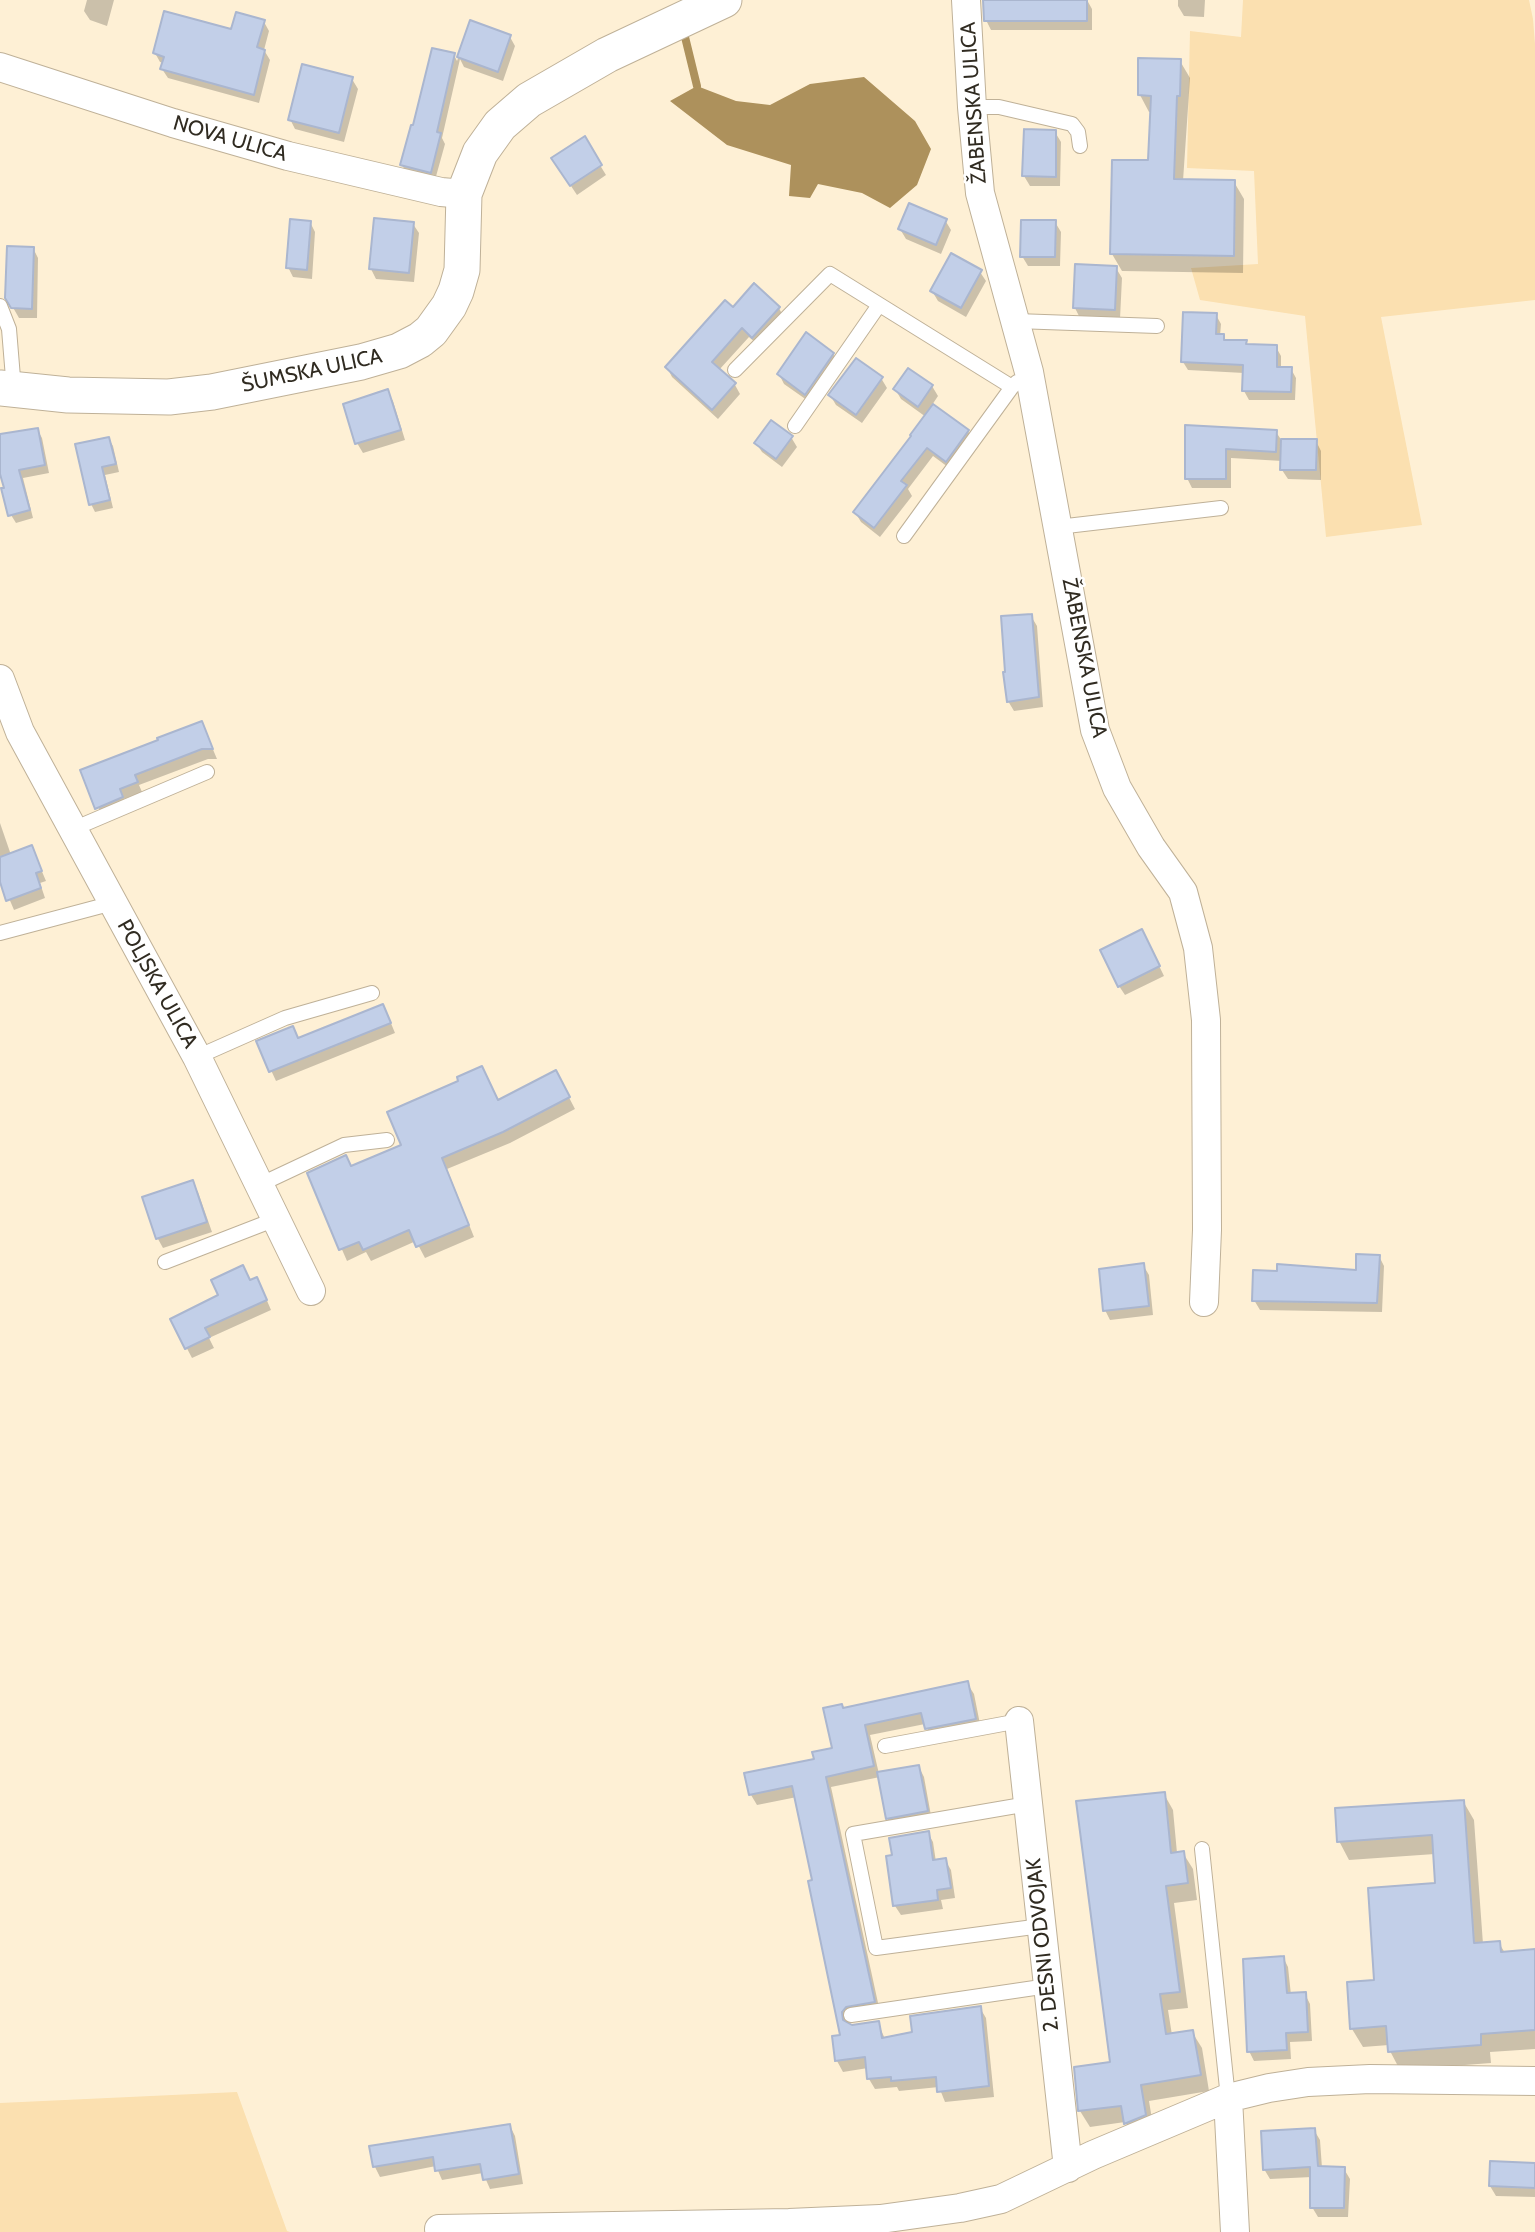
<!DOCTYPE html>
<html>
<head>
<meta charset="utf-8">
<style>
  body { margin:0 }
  canvas { display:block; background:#fef0d5 }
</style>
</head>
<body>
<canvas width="1535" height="2232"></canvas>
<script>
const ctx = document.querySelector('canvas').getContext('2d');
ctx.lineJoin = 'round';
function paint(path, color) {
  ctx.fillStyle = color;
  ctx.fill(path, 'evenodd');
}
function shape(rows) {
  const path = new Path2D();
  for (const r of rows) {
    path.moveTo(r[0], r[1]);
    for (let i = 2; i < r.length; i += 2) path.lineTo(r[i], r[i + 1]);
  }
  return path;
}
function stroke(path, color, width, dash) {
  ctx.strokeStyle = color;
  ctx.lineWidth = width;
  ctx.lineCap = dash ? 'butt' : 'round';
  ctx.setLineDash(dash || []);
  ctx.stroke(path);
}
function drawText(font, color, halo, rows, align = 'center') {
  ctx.font = font + ' Cabin,sans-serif';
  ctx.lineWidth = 5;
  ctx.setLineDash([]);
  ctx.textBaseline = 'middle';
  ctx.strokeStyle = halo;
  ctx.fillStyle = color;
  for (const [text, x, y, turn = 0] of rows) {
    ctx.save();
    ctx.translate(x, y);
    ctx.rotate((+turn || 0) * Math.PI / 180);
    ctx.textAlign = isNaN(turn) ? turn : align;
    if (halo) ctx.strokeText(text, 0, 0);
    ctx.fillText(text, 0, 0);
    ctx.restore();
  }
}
const green = shape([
  [1243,0,1529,0,1533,19,1535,44,1535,300,1381,317,1422,525,1326,537,1305,316,1200,300,1191,268,1258,264,1254,171,1187,168,1190,31,1241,37],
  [237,2092,287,2231,290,2232,0,2232,0,2103]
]);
const water = shape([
  [864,77,915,121,931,149,917,185,890,208,862,193,818,184,810,198,789,196,791,165,727,145,670,101,697,86,736,101,770,105,810,84]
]);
const shadow = shape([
  [87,0,114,0,107,26,90,20,84,11],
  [984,0,1087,0,1092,9,1092,30,991,30,986,20],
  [1178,0,1205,0,1204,17,1184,16,1178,6],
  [264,22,269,31,264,50,270,60,259,103,168,78,162,69,164,63,160,62,155,53],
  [471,23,510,37,515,46,503,81,464,67,460,59,442,138,445,144,435,180,407,174,402,165,454,55,457,61],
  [1180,61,1190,78,1183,181,1234,182,1244,199,1243,273,1122,271,1112,254,1150,162,1152,112,1149,112,1140,95],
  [352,79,358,89,344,142,295,129,290,119],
  [1055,132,1061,142,1060,186,1030,186,1024,176],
  [584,139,606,175,577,195,559,168],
  [945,220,951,230,941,254,906,239,900,229],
  [310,222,315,232,312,279,293,277,288,267],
  [1055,222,1061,232,1060,266,1028,266,1022,256],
  [413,224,419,233,414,282,376,279,371,269],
  [33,248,38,258,37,318,19,318,7,297],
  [1116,268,1122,278,1120,319,1080,318,1075,308],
  [980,272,986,281,966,317,938,301,932,291],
  [779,308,784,318,759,346,749,337,719,370,735,385,740,394,718,419,672,377,667,367,733,309],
  [1216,315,1221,324,1220,336,1223,336,1226,341,1246,342,1248,346,1276,347,1281,356,1281,369,1291,369,1296,378,1295,400,1249,400,1244,391,1244,373,1188,370,1183,362],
  [833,354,839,364,811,403,784,384,779,374],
  [881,378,887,388,862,423,836,405,830,395],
  [932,386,938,396,932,405,968,431,973,441,952,470,933,456,908,489,912,496,880,537,861,522,855,512,926,417,901,399,895,389],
  [387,391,393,401,405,440,363,453,357,443,345,405],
  [1186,427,1276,432,1282,441,1316,441,1321,451,1321,480,1288,479,1282,470,1282,461,1231,458,1231,488,1192,488,1187,478],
  [37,429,42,438,49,473,23,478,33,518,16,523,11,515,0,456,0,436],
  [791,437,797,447,782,467,762,452,756,443],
  [109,439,113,446,119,472,105,475,113,508,95,512,91,504],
  [1031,616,1037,626,1043,707,1014,711,1008,701],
  [206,733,217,759,208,759,139,785,142,792,124,799,127,808,103,818,83,771],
  [0,823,11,855,32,848,46,881,40,883,45,898,14,910,0,877],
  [1147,941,1164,976,1125,995,1119,986],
  [388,1016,395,1033,276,1081,258,1042,298,1040],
  [562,1084,575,1109,510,1143,447,1169,474,1237,425,1258,416,1241,371,1261,366,1252,347,1261,309,1174,352,1168],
  [192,1182,198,1192,212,1232,163,1248,158,1239,144,1199],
  [1379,1256,1384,1266,1382,1312,1260,1310,1254,1300,1357,1272],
  [1143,1265,1149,1275,1153,1315,1110,1320,1105,1310],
  [250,1282,262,1289,271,1310,209,1338,214,1348,192,1358,172,1320],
  [967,1683,974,1694,981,1729,932,1739,925,1724,870,1735,879,1774,919,1767,924,1777,932,1821,893,1828,887,1818,880,1777,831,1787,880,2012,852,2018,847,2024,851,2026,878,2023,885,2039,914,2034,980,2008,986,2018,994,2097,945,2102,939,2087,899,2091,897,2087,875,2089,869,2079,868,2068,843,2072,837,2061,834,2037,843,2036,797,1797,757,1805,751,1795,747,1775,816,1760,834,1749,843,1709],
  [1164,1794,1173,1810,1177,1853,1183,1853,1193,1869,1197,1900,1174,1903,1188,2008,1168,2010,1172,2035,1192,2032,1202,2048,1209,2091,1149,2101,1154,2131,1135,2139,1125,2122,1090,2127,1080,2111,1112,2063],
  [1463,1801,1474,1820,1483,1944,1499,1943,1505,1953,1535,1951,1535,2049,1490,2052,1491,2063,1400,2070,1390,2051,1389,2045,1363,2047,1352,2029,1376,1981,1437,1885,1435,1854,1349,1860,1339,1841],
  [928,1833,933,1842,936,1862,945,1860,951,1870,955,1898,941,1900,943,1909,901,1915,895,1906,894,1856],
  [1283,1957,1288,1967,1291,1995,1305,1994,1310,2004,1312,2041,1290,2042,1291,2059,1254,2061,1249,2051],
  [510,2126,515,2136,523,2184,490,2189,483,2173,442,2180,436,2166,380,2177,375,2167,371,2147],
  [1314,2130,1320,2140,1322,2168,1344,2169,1350,2179,1348,2217,1318,2217,1312,2207,1312,2177,1270,2179,1264,2169],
  [1535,2164,1535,2197,1496,2196,1490,2186]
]);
const stream = shape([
  [685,37,697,86]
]);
const building = shape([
  [983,0,1087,0,1087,21,984,21,983,0],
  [164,11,231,29,236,12,265,20,257,47,265,50,254,95,160,69,164,57,153,53,164,11],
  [470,20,511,35,498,72,457,57,470,20],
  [432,48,455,53,437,132,441,133,431,173,400,165,411,125,413,125,432,48],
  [1138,58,1181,59,1180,96,1177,96,1174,179,1235,180,1234,256,1110,254,1112,160,1148,160,1151,96,1138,95,1138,58],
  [302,64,353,77,339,133,288,120,302,64],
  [1024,129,1056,130,1056,177,1022,176,1024,129],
  [585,136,602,165,570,186,551,158,585,136],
  [909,203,947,219,936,245,898,229,909,203],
  [374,218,414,222,409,273,369,269,374,218],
  [290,219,311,221,307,270,286,268,290,219],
  [1021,220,1056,220,1055,257,1020,257,1021,220],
  [7,246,34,247,32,309,11,308,5,298,7,246],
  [951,253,982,270,961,308,930,291,951,253],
  [1075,264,1117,266,1115,310,1073,308,1075,264],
  [754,283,780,307,752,338,742,328,712,362,736,383,712,410,665,367,725,300,733,307,754,283],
  [1183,312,1217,313,1216,334,1224,334,1224,340,1247,340,1246,344,1277,345,1277,367,1292,367,1291,392,1242,391,1243,365,1181,362,1183,312],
  [806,332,834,353,805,395,777,374,806,332],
  [856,358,883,377,856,415,828,395,856,358],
  [908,368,933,385,918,407,893,389,908,368],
  [388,389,401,430,355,444,343,404,388,389],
  [933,404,969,430,946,462,927,448,901,481,907,485,874,528,853,512,911,436,910,435,933,404],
  [771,420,793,436,776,459,754,443,771,420],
  [1185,425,1277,430,1276,452,1226,449,1226,479,1185,479,1185,425],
  [38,428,45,465,19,470,30,510,8,516,1,488,4,488,0,474,0,434,38,428],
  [109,437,116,464,102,467,110,500,89,505,75,444,109,437],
  [1281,439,1317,439,1316,470,1280,470,1281,439],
  [1032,614,1039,697,1007,702,1003,672,1005,672,1001,616,1032,614],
  [202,721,213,749,202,749,135,775,138,782,120,789,123,797,95,809,80,770,158,740,157,738,202,721],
  [32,845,42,871,36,873,41,888,6,901,0,882,0,857,32,845],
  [1142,929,1160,966,1118,987,1100,950,1142,929],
  [383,1004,391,1023,269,1072,256,1041,293,1026,298,1038,383,1004],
  [482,1066,498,1100,556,1070,570,1097,503,1132,442,1158,469,1225,416,1247,409,1230,363,1250,359,1242,339,1250,307,1173,346,1155,351,1166,401,1145,387,1112,458,1081,457,1077,482,1066],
  [193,1180,207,1222,156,1239,142,1197,193,1180],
  [1356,1254,1380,1255,1377,1303,1252,1301,1253,1270,1277,1271,1277,1264,1356,1270,1356,1254],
  [1144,1263,1149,1306,1103,1311,1099,1269,1144,1263],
  [243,1265,250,1280,257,1277,267,1300,205,1328,210,1337,185,1349,170,1319,218,1295,211,1280,243,1265],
  [968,1681,976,1719,925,1729,921,1713,865,1725,874,1766,826,1777,875,2002,846,2007,842,2012,843,2020,852,2025,879,2021,882,2038,912,2032,910,2016,981,2006,989,2086,937,2092,936,2077,891,2081,891,2077,867,2079,865,2057,835,2061,832,2036,840,2035,808,1881,812,1880,792,1786,749,1795,744,1773,814,1759,812,1752,832,1748,823,1708,842,1704,843,1708,968,1681],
  [919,1765,928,1811,886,1819,877,1772,919,1765],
  [1165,1792,1171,1853,1184,1851,1188,1883,1166,1886,1180,1992,1160,1994,1166,2034,1193,2030,1201,2075,1141,2085,1146,2115,1124,2124,1121,2106,1078,2111,1074,2067,1110,2062,1076,1801,1165,1792],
  [1464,1800,1474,1943,1500,1941,1501,1952,1535,1949,1535,2030,1481,2034,1481,2045,1388,2052,1386,2026,1350,2029,1347,1982,1374,1980,1368,1888,1435,1883,1432,1835,1337,1842,1335,1808,1464,1800],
  [929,1831,933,1860,946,1858,951,1888,937,1890,938,1900,893,1906,886,1856,892,1855,889,1838,929,1831],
  [1284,1956,1287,1993,1306,1992,1308,2032,1286,2033,1287,2050,1247,2052,1243,1959,1284,1956],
  [510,2124,519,2174,483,2180,480,2164,435,2171,433,2157,373,2167,369,2146,510,2124],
  [1315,2128,1318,2166,1345,2167,1344,2208,1310,2208,1310,2167,1263,2170,1261,2131,1315,2128],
  [1490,2161,1535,2163,1535,2188,1489,2186,1490,2161]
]);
const service = shape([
  [972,107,999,107,1072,124,1078,132,1080,146],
  [0,306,9,329,14,390],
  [1016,321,1157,326],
  [735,370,830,274,1012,387],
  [795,426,879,305],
  [1058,527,1221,508],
  [904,536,1012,387,1017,382],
  [73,829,207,772],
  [0,933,113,903],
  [197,1057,285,1018,372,993],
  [259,1185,344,1145,387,1140],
  [165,1262,276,1219],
  [885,1746,1019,1721],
  [1028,1804,853,1834,876,1948,1041,1926],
  [1202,1849,1228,2098],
  [851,2015,1048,1986]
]);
const minor = shape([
  [966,0,972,107,980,193,1029,372,1095,730,1117,788,1151,847,1183,892,1198,948,1206,1020,1207,1230,1204,1302],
  [0,67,173,123,288,156,441,192,464,194],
  [0,679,20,732,197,1057,311,1291],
  [1019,1721,1068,2168],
  [1228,2098,1235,2232],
  [439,2229,789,2223,880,2219,960,2208,1001,2199,1093,2155,1228,2098,1269,2088,1308,2082,1370,2079,1535,2081]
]);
const tertiary = shape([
  [0,388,68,395,169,397,212,392,361,362,399,351,420,340,431,331,449,306,456,291,462,270,464,194,480,153,500,125,529,100,607,55,724,0]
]);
const streetNames = [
  ["ŽABENSKA ULICA",974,103,-94],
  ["NOVA ULICA",230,139,16],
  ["ŠUMSKA ULICA",312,371,-12],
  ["ŽABENSKA ULICA",1084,658,79],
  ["POLJSKA ULICA",157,984,61],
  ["2. DESNI ODVOJAK",1043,1945,-96]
];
paint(green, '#fbe0b0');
paint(water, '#ad915c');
paint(shadow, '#0003');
stroke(stream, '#ad915c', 8);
paint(building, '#c2cfe8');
stroke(building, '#aab6cf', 2);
stroke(service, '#bfb198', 16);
stroke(minor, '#bfb198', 30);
stroke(tertiary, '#bfb198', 37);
stroke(service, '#fff', 14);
stroke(minor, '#fff', 28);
stroke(tertiary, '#fff', 35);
drawText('21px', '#302b21', '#fff', streetNames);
</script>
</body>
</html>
